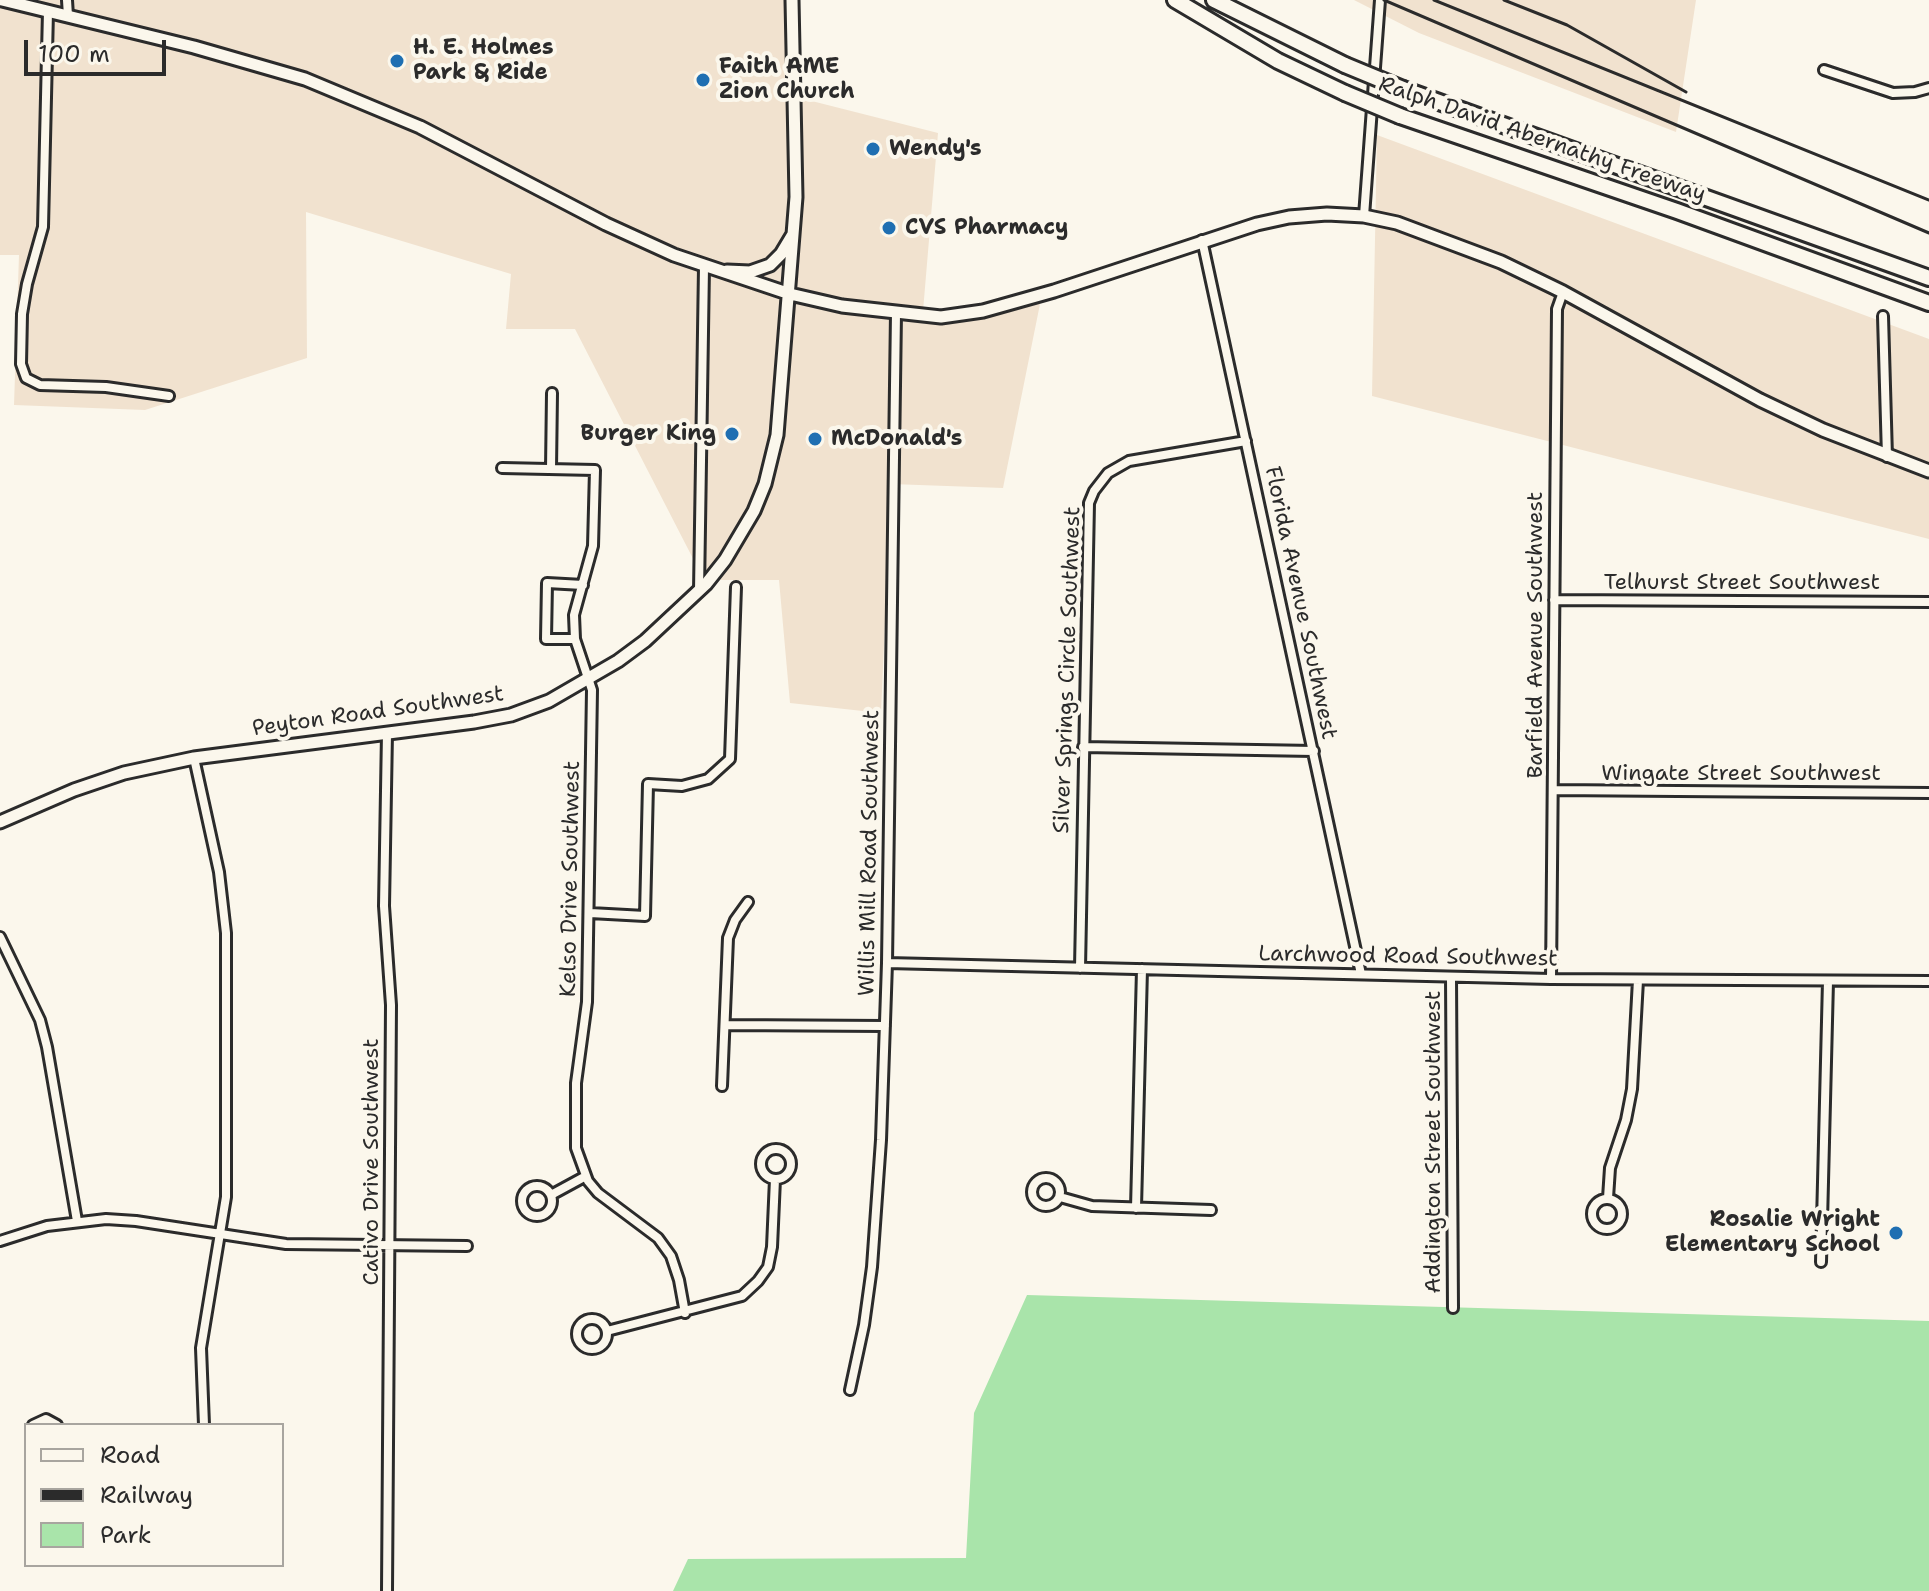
<!DOCTYPE html>
<html>
<head>
<meta charset="utf-8">
<style>
  body { margin:0 }
  #map { position:relative; width:1929px; height:1591px; overflow:hidden; background:#fbf7ec; font-family:"Shantell Sans",sans-serif }
  canvas { display:block }
  .legend { position:absolute; left:24px; top:1423px; width:260px; height:144px; box-sizing:border-box; background:#fbf7ec; border:2px solid #a8a59f; margin:0; padding:10px 14px; list-style:none; font-size:24px; color:#2b2b2b }
  .legend li { display:flex; align-items:center; gap:16px; height:40px }
  .legend b { width:40px; border:2px solid #a8a59f }
  .scale { position:absolute; left:24px; top:40px; width:142px; height:36px; box-sizing:border-box; border:4px solid #2b2b2b; border-top:0; padding-left:10px; font-size:24px; line-height:28px; white-space:nowrap; color:#2b2b2b; -webkit-text-stroke:6px #fbf7ec; paint-order:stroke }
</style>
</head>
<body>
<div id="map">
<canvas width="1929" height="1591"></canvas>
<ul class="legend">
<li><b style="height:10px;background:#fbf7ec"></b>Road</li>
<li><b style="height:10px;background:#2b2b2b"></b>Railway</li>
<li><b style="height:22px;background:#a9e4aa"></b>Park</li>
</ul>
<div class="scale">100 m</div>
</div>
<script>
const ctx = document.querySelector('canvas').getContext('2d');
ctx.lineJoin = 'round';
function paint(path, color) {
  ctx.fillStyle = color;
  ctx.fill(path, 'evenodd');
}
function shape(rows) {
  const path = new Path2D();
  for (const r of rows) {
    if (r.length === 3) {
      path.moveTo(r[0] + r[2], r[1]);
      path.arc(r[0], r[1], r[2], 0, 2 * Math.PI);
      continue;
    }
    path.moveTo(r[0], r[1]);
    for (let i = 2; i < r.length; i += 2) path.lineTo(r[i], r[i + 1]);
  }
  return path;
}
function stroke(path, color, width, dash) {
  ctx.strokeStyle = color;
  ctx.lineWidth = width;
  ctx.lineCap = dash ? 'butt' : 'round';
  ctx.setLineDash(dash || []);
  ctx.stroke(path);
}
function drawText(font, color, halo, rows, align = 'center') {
  ctx.font = font + ' "Shantell Sans",sans-serif';
  ctx.lineWidth = 8;
  ctx.setLineDash([]);
  ctx.textBaseline = 'middle';
  ctx.strokeStyle = halo;
  ctx.fillStyle = color;
  for (const [text, x, y, turn = 0] of rows) {
    ctx.save();
    ctx.translate(x, y);
    ctx.rotate((+turn || 0) * Math.PI / 180);
    ctx.textAlign = isNaN(turn) ? turn : align;
    if (halo) ctx.strokeText(text, 0, 0);
    ctx.fillText(text, 0, 0);
    ctx.restore();
  }
}
const built = shape([
  [0,0,795,0,792,96,938,133,922,323,928,324,1042,294,1003,488,891,484,881,713,790,703,779,580,704,580,575,329,506,329,511,274,306,212,307,358,145,410,14,405,19,255,0,255],
  [1354,0,1696,0,1676,132,1419,33],
  [1377,135,1929,339,1929,539,1372,396]
]);
const green = shape([
  [1027,1295,1929,1321,1929,1591,673,1591,688,1559,966,1558,974,1413]
]);
const street = shape([
  [67,0,68,16],
  [48,11,43,227,27,284,22,314,21,364,26,378,40,385,106,387,169,396],
  [1824,70,1893,93,1915,92,1929,88],
  [1364,216,1380,0],
  [1202,240,1361,974],
  [1883,316,1887,457],
  [502,468,595,470,593,546,574,615,575,639,592,690,587,1002,576,1083,576,1148,588,1181,598,1193,658,1238,671,1256,679,1280,685,1313],
  [551,469,552,393],
  [699,591,704,267],
  [1554,600,1929,602],
  [575,639,546,639,547,583,583,585],
  [1083,747,1314,751],
  [194,758,219,872,226,933,226,1197,201,1348,204,1425],
  [1553,790,1929,793],
  [590,913,645,916,648,784,682,786,708,779,730,759,736,587],
  [0,937,40,1020,47,1047,77,1221],
  [887,963,1551,979,1929,981],
  [1080,968,1089,503,1094,491,1108,473,1129,461,1246,441],
  [1451,977,1453,1308],
  [1551,979,1557,309,1563,292],
  [725,1025,885,1026],
  [722,1086,728,938,735,920,748,902],
  [776,1164,15],
  [1046,1192,14],
  [537,1201,15],
  [551,1195,586,1176],
  [1060,1197,1092,1206,1211,1210],
  [1608,1198,1610,1168,1626,1120,1632,1089,1638,980],
  [1607,1214,15],
  [1136,1208,1142,969],
  [0,1241,47,1226,106,1219,136,1221,286,1244,467,1246],
  [1821,1262,1828,981],
  [592,1334,15],
  [607,1331,742,1296,758,1281,768,1267,772,1247,775,1179],
  [850,1390,864,1325,872,1267,881,1140,887,963,896,313],
  [33,1425,46,1419,57,1425],
  [387,1591,391,1005,384,906,387,733]
]);
const secondary = shape([
  [2,0,194,47,305,79,420,127,606,224,674,255,790,294,842,306,941,317,983,311,1054,291,1257,224,1289,217,1327,214,1364,216,1397,223,1501,262,1563,292,1760,400,1823,430,1929,471],
  [727,271,750,272,770,265,781,254,793,234],
  [0,822,74,790,124,773,194,758,474,722,511,715,549,701,618,661,645,641,706,584,725,560,754,511,765,484,777,435,796,197,792,0]
]);
const highway = shape([
  [1175,0,1278,61,1345,93],
  [1214,0,1345,65],
  [1403,89,1929,278],
  [1400,116,1677,211,1929,303]
]);
const rail = shape([
  [1384,0,1929,233],
  [1434,0,1929,200],
  [1504,0,1567,25,1686,92]
]);
const highwayBridge = shape([
  [1345,65,1403,89],
  [1345,93,1400,116]
]);
const markers = [
  [397,61,8,"#1f6fb2"],
  [703,80,8,"#1f6fb2"],
  [873,149,8,"#1f6fb2"],
  [889,228,8,"#1f6fb2"],
  [732,434,8,"#1f6fb2"],
  [815,439,8,"#1f6fb2"],
  [1896,1233,8,"#1f6fb2"]
];
const poiNames = [
  ["H. E. Holmes",413,48],
  ["Park & Ride",413,73],
  ["Faith AME",719,67],
  ["Zion Church",719,92],
  ["Wendy's",889,149],
  ["CVS Pharmacy",905,228],
  ["Burger King",716,434,"right"],
  ["McDonald's",831,439],
  ["Rosalie Wright",1880,1220,"right"],
  ["Elementary School",1880,1245,"right"]
];
const streetNames = [
  ["Ralph David Abernathy Freeway",1542,140,19],
  ["Telhurst Street Southwest",1742,583],
  ["Florida Avenue Southwest",1300,603,78],
  ["Barfield Avenue Southwest",1536,635,-90],
  ["Silver Springs Circle Southwest",1068,670,-88],
  ["Peyton Road Southwest",378,712,-8],
  ["Wingate Street Southwest",1741,774],
  ["Willis Mill Road Southwest",870,853,-89],
  ["Kelso Drive Southwest",571,879,-89],
  ["Larchwood Road Southwest",1408,957,1],
  ["Addington Street Southwest",1434,1142,-90],
  ["Cativo Drive Southwest",372,1162,-90]
];
paint(built, '#f1e2cf');
paint(green, '#a9e4aa');
stroke(street, '#2b2b2b', 14);
stroke(secondary, '#2b2b2b', 17);
stroke(highway, '#2b2b2b', 20);
stroke(street, '#fbf7ec', 8);
stroke(secondary, '#fbf7ec', 11);
stroke(highway, '#fbf7ec', 14);
stroke(rail, '#2b2b2b', 3);
stroke(highwayBridge, '#2b2b2b', 20, []);
stroke(highwayBridge, '#fbf7ec', 14);
for (const [x, y, r, color] of markers) {
  const dot = new Path2D();
  dot.arc(x, y, r, 0, 2 * Math.PI);
  ctx.fillStyle = color;
  ctx.fill(dot);
  stroke(dot, '#fbf7ec', 3);
}
drawText('bold 22px', '#2b2b2b', '#fbf7ec', poiNames, 'left');
drawText('22px', '#2b2b2b', '#fbf7ec', streetNames);
</script>
</body>
</html>
